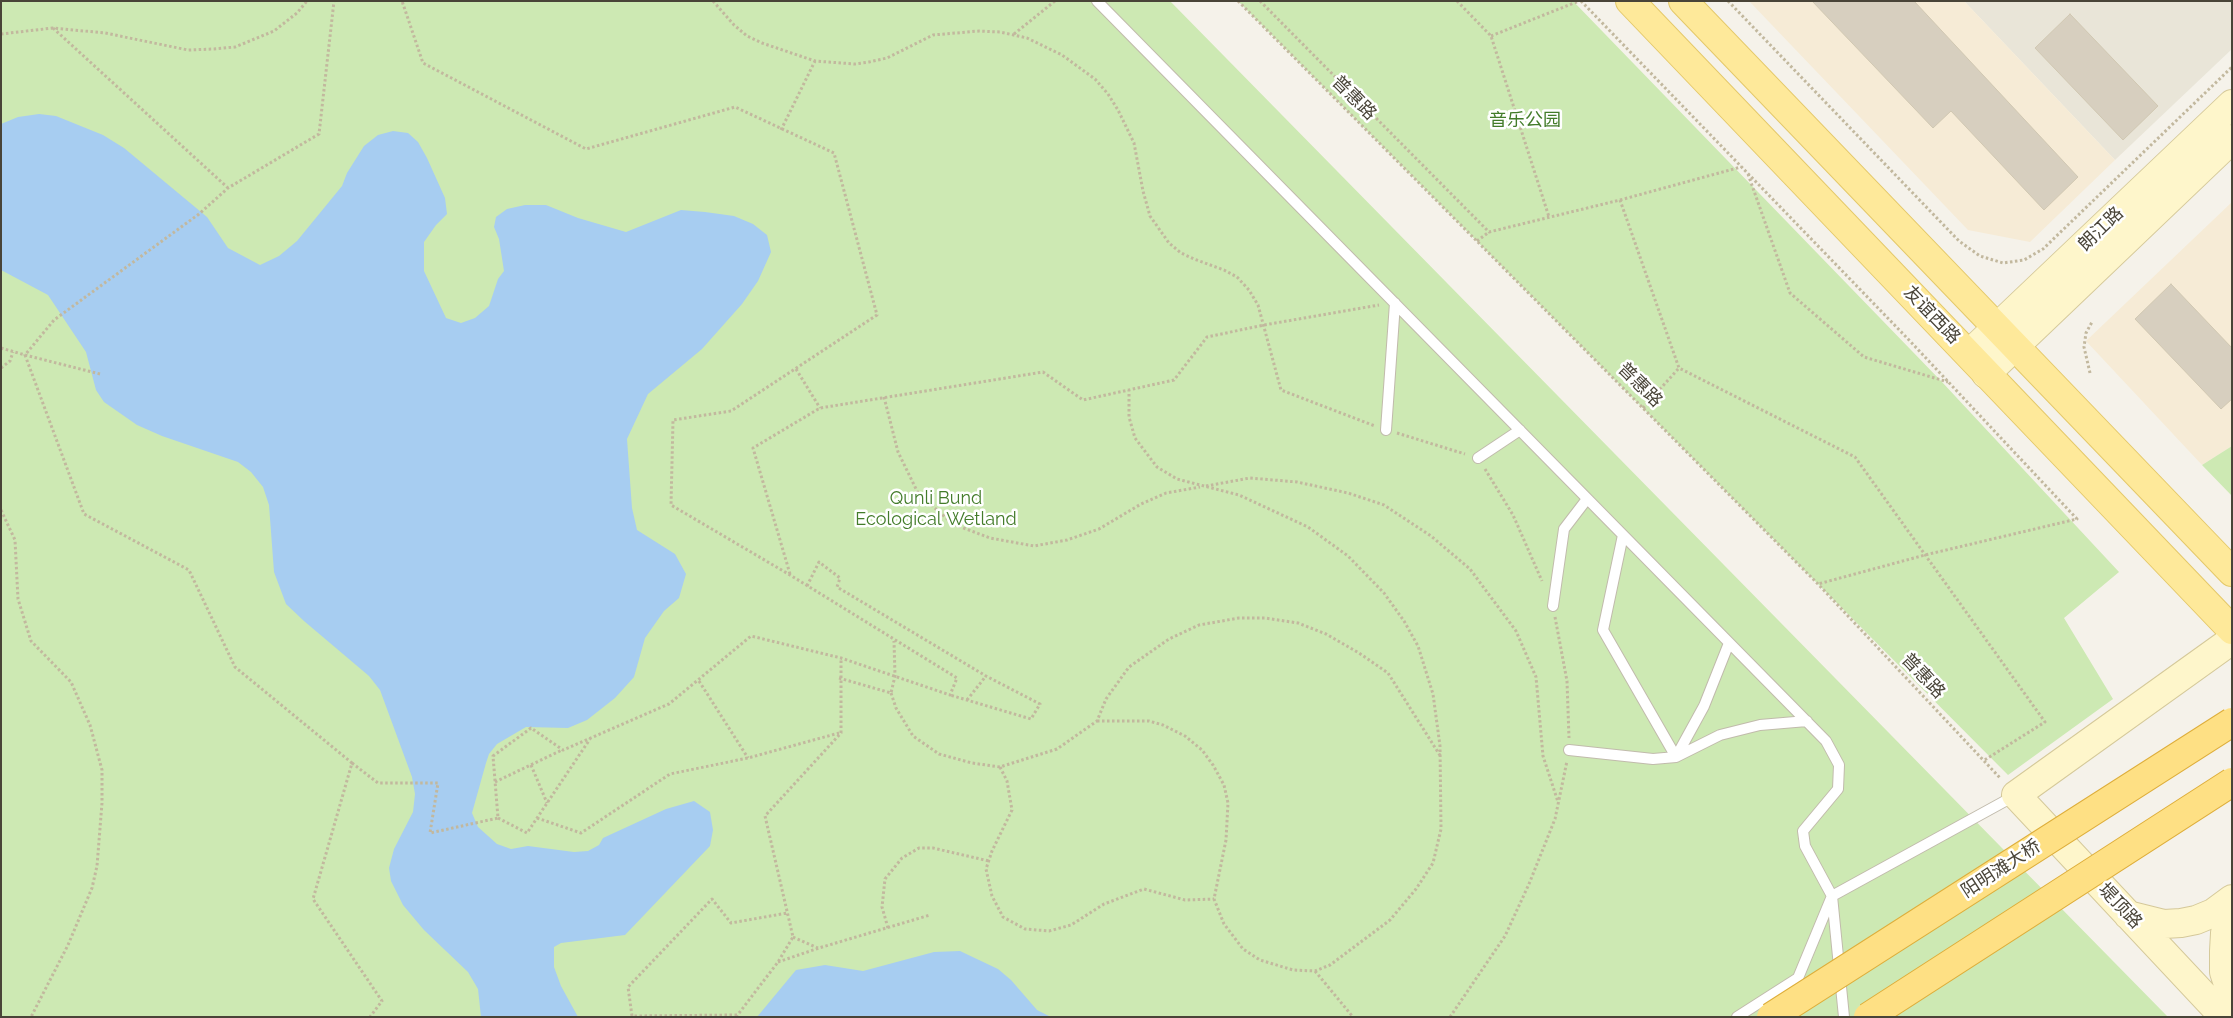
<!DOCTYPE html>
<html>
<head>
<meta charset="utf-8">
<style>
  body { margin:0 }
  #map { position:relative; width:2233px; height:1018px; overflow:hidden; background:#f5f2ea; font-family:Raleway,sans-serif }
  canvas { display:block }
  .frame { position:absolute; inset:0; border:2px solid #494438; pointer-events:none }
</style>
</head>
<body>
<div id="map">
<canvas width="2233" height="1018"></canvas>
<div class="frame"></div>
</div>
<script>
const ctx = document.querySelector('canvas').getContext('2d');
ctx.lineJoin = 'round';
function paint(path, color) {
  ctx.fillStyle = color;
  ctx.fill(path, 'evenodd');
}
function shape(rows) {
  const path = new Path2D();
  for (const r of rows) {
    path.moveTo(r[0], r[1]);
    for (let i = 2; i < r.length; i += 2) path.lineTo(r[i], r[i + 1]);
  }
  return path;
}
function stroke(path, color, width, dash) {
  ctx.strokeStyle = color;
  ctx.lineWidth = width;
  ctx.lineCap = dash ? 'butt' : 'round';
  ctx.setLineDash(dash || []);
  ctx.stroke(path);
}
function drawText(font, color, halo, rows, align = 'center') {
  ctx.font = font + ' Raleway,"Noto Sans SC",sans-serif';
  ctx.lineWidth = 5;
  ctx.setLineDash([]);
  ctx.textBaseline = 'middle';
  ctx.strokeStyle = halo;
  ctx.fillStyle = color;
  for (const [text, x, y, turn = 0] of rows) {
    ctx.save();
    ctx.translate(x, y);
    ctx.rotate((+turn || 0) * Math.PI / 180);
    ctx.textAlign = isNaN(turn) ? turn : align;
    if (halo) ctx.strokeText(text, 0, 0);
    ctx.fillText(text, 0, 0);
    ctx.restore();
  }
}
const residential = shape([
  [1964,1,2232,1,2232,49,2115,160]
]);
const commercial = shape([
  [1749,1,1964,1,2115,160,2030,242,1968,230],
  [2232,202,2232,446,2202,465,2086,341]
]);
const green = shape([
  [1,1,1170,1,2168,1017,1,1017],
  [1238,1,1573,1,1942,382,2119,572,2064,618,2113,699,2008,775],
  [2232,446,2232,496,2202,465]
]);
const water = shape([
  [39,114,56,116,103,135,124,148,207,217,228,248,260,265,279,256,297,241,342,186,347,173,364,146,378,135,393,131,408,133,418,142,427,158,445,198,447,214,436,225,424,242,424,271,446,318,461,323,475,318,489,306,498,279,504,271,499,239,494,227,496,217,507,209,525,205,546,205,578,218,626,232,681,210,705,212,734,216,753,224,767,235,771,252,758,281,742,304,702,349,648,394,627,439,632,508,637,530,675,554,686,574,679,598,664,611,645,638,634,677,615,698,587,720,568,728,526,727,497,744,489,754,486,763,472,813,478,827,497,844,511,849,528,846,574,852,588,851,599,845,603,838,666,809,694,801,710,812,713,830,710,846,625,935,561,943,554,947,554,967,561,986,578,1017,481,1017,478,989,468,972,424,930,403,905,391,881,389,868,394,849,413,812,415,794,412,777,380,690,369,676,304,621,286,604,274,572,269,505,263,487,251,472,238,462,162,436,137,425,104,402,96,390,86,352,48,295,1,270,1,124,18,117],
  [960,951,998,969,1011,980,1037,1010,1051,1017,757,1017,796,970,825,965,863,971,934,952]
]);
const building = shape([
  [1812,1,1914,1,2078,177,2044,210,1951,111,1933,128,1812,1],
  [2070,14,2158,106,2123,140,2035,48,2070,14],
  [2171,284,2232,348,2232,399,2221,409,2135,319,2171,284]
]);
const path = shape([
  [713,1,734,25,747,36,762,43,815,61,855,64,869,62,887,58,933,35,979,31,1000,32,1027,38,1062,55,1095,79,1108,94,1118,110,1134,143,1143,191,1150,216,1169,243,1181,253,1194,259,1224,270,1237,277,1249,290,1258,305,1281,390,1375,426],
  [1238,1,1818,584,2001,779],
  [1260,1,1489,232,1620,200,1679,368,1855,457,2045,722,1983,761],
  [1457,1,1491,36,1549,217],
  [1581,1,1909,340,2077,519,1925,555,1818,584],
  [1728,1,1959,241,1980,256,2003,263,2024,260,2043,249,2232,67],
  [53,28,228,188],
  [1,34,53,28,105,33,188,50,214,49,235,47,274,31,297,13,307,1],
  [1014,34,1055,1],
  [1491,36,1579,1],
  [781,130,815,61],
  [1748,174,1790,293,1864,357,1948,382],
  [1620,200,1741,167],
  [1477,241,1489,232],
  [1,348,25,355,84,514,189,570,235,667,352,763,313,899,382,1001,370,1017],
  [1,368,10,361,13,352],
  [796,369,820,408],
  [2090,373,2084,347,2086,333,2092,322],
  [100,374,25,355,54,320,199,214,228,188,319,134,334,1],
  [884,397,898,452,918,493,953,524,990,538,1034,546,1067,540,1099,529,1141,504,1166,493,1200,487],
  [1643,408,1679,368],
  [1397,433,1465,454],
  [1485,469,1513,515,1542,581],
  [1206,486,1250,478,1297,482,1348,493,1384,505,1431,536,1470,569,1516,631,1536,677,1543,756,1558,802],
  [1,510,15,540,18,599,31,641,71,682,90,725,102,770,102,803,97,866,92,888,68,945,31,1017],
  [790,574,753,448,820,408,1043,372,1083,400,1174,380,1207,337,1264,325,1379,305],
  [807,586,819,562,840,578,837,587,986,676,1040,704,1031,719,950,695],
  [1555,617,1567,681,1569,738],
  [839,678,891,693,895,676,894,641],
  [699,681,748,758],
  [891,693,896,708,913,736,939,754,972,763,1000,767,1057,749,1097,721,1106,699,1129,667,1169,639,1199,625,1239,618,1265,618,1298,623,1326,634,1359,653,1388,673,1441,757],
  [967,700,986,676],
  [1097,721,1149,721,1163,725,1185,736,1202,750,1213,765,1224,785,1228,803,1226,840,1214,899,1224,924,1243,949,1260,960,1293,970,1315,971,1330,965,1390,920,1416,889,1433,863,1441,829,1440,746,1433,694,1418,646,1404,621,1384,593,1348,556,1308,527,1239,495,1177,479,1157,467,1135,438,1129,417,1129,390],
  [352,763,378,783,438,783,430,833,498,818,493,756,531,728,563,750,669,704,751,636,841,658,950,695,957,678,790,575,671,505,673,420,731,411,877,315,834,153,735,107,586,149,423,63,402,1],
  [531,765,547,803],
  [1000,767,1007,781,1012,810,992,851,986,869,992,896,1003,917,1025,929,1049,931,1071,925,1104,904,1144,889,1185,900,1214,899],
  [495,782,562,750],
  [498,818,527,833,590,739],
  [537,818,581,833,670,774,748,758,839,733],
  [888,928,882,907,885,879,902,858,919,848,933,848,989,861],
  [793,937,818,948],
  [778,962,819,948,930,915],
  [1315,971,1353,1017],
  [737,1015,632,1016,628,987,712,899,731,923,787,913],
  [736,1017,778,962,793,937,765,816,841,733,841,658],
  [1450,1017,1505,936,1529,884,1555,819,1567,761]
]);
const service = shape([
  [1097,1,1826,741,1839,765,1838,789,1803,831,1805,846,1832,896,1798,978,1737,1017],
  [1386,430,1395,303],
  [1478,458,1520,430],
  [1623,535,1603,630,1676,757],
  [1553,606,1564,529,1587,499],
  [1569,750,1653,759,1676,757,1720,735,1760,725,1807,721],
  [1676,757,1704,706,1729,643],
  [1844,1017,1832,896,2016,795]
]);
const secondary = shape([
  [1969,354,2232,104],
  [1986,374,2232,139],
  [2232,911,2225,933,2224,951,2224,972,2232,996],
  [2128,915,2164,924,2181,923,2196,920,2213,913,2232,899],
  [2224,1017,2016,795,2232,640]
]);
const primary = shape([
  [1630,1,2232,630],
  [1683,1,2232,572]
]);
const trunkBridge = shape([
  [1771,1017,2232,722],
  [1868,1017,2232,782]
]);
const streetNames = [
  ["普惠路",1354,98,45],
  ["朗江路",2101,229,-44],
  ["友谊西路",1932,315,46],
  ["普惠路",1640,385,45],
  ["普惠路",1923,676,47],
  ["阳明滩大桥",2001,869,-33],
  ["堤顶路",2120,906,47]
];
const parkNames = [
  ["音乐公园",1525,121],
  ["Qunli Bund",936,499],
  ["Ecological Wetland",936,520]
];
paint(residential, '#e9e5d8');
paint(commercial, '#f6ebd6');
paint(green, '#cde9b3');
paint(water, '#a7cdf1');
paint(building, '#d7cfbf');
stroke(building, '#d1c8b2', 1);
stroke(service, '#c1bbac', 12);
stroke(secondary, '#d5c99a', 30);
stroke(primary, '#e4c869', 30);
stroke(path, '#c2b89e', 3, [2.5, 2.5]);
stroke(service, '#fff', 10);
stroke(secondary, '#fef6cb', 28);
stroke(primary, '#fee99a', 28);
stroke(trunkBridge, '#deae3b', 30, []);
stroke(trunkBridge, '#fee084', 28);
drawText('18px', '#494438', '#fff', streetNames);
drawText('18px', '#437c2a', '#fff', parkNames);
</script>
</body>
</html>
